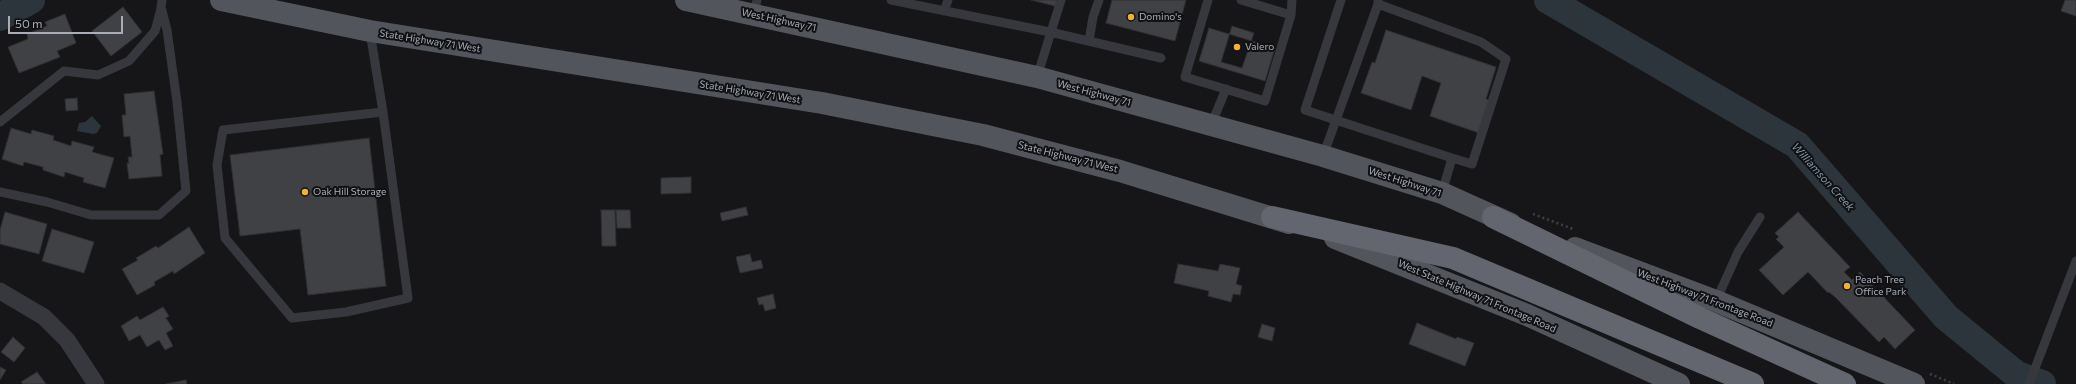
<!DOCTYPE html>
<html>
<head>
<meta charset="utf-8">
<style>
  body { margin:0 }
  #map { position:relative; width:2076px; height:384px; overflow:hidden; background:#161618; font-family:Commissioner,sans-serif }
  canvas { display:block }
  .scale { position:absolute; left:8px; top:16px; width:115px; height:18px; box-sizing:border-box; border:2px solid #a8adb8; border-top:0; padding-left:5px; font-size:12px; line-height:14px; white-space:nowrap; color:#a8adb8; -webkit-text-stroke:3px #111113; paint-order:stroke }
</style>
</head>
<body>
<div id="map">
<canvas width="2076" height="384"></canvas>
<div class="scale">50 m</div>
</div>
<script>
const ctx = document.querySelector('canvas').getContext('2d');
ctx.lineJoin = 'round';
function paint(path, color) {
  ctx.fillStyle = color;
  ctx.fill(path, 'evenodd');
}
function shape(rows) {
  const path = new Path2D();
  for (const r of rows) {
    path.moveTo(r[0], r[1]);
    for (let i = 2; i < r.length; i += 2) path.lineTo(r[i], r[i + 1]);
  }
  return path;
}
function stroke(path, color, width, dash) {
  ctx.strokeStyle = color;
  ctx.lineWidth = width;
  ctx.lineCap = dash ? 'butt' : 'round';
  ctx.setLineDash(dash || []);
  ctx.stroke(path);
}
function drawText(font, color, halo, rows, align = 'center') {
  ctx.font = font + ' Commissioner,sans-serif';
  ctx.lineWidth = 4;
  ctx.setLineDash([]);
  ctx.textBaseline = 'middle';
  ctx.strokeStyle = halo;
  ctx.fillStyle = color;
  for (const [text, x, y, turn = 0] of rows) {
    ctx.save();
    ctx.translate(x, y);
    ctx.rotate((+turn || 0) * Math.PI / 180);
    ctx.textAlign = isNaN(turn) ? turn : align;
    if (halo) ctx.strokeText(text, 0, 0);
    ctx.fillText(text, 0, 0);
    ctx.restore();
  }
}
const water = shape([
  [92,116,101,126,97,133,93,134,77,131,79,123,85,122]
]);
const river = shape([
  [1548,0,1797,145,1946,317,2017,375,2042,384],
  [0,17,31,0]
]);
const building = shape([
  [1031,0,1057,0,1055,6,1031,0],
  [1112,0,1186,0,1175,41,1106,23,1112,0],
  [2065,0,2076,0,2076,16,2061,11,2065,0],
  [123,7,142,32,111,56,92,31,123,7],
  [65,14,76,43,57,51,60,57,19,73,8,47,28,39,27,34,47,26,45,22,65,14],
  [1232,26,1254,33,1242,68,1221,62,1232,26],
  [1209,28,1275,48,1265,81,1199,61,1209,28],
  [1386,30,1496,67,1486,99,1490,101,1479,133,1430,116,1441,83,1422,76,1411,110,1361,93,1372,62,1375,63,1386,30],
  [154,91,163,154,160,155,162,176,129,179,127,163,129,163,128,157,132,157,130,136,124,137,122,115,126,115,124,94,154,91],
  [77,98,78,110,66,111,65,99,77,98],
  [11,128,31,134,32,130,54,136,53,140,71,146,72,141,94,147,92,152,114,158,105,188,83,182,84,178,65,172,64,177,43,170,43,167,24,162,23,166,2,159,11,128],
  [369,138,386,286,308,295,300,229,240,236,230,155,369,138],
  [691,177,691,193,661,194,661,178,691,177],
  [746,207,748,215,722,221,720,213,746,207],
  [601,210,615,210,616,246,602,246,601,210],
  [616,210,630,210,631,228,617,228,616,210],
  [5,212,47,224,39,254,0,244,0,230,5,212],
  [1798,212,1850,267,1844,272,1852,280,1860,272,1915,330,1895,349,1884,337,1879,342,1836,298,1829,292,1828,293,1808,272,1783,295,1759,270,1784,247,1776,239,1779,237,1775,233,1798,212],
  [189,227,205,253,174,274,173,271,154,282,155,285,137,295,122,269,138,260,136,258,156,246,158,248,189,227],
  [52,229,94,242,84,273,42,261,52,229],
  [750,254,752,262,761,260,763,268,740,273,736,257,750,254],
  [1178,264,1218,271,1220,264,1240,268,1236,284,1242,286,1240,295,1233,294,1231,302,1208,296,1209,291,1174,283,1178,264],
  [773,294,776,308,765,311,763,304,759,305,757,298,773,294],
  [163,307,169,316,166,318,173,329,166,333,173,346,165,350,159,340,147,347,140,335,129,341,121,326,137,316,140,320,163,307],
  [1417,323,1456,339,1457,337,1474,343,1465,366,1409,344,1417,323],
  [1262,324,1275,328,1272,341,1258,337,1262,324],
  [13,337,25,348,14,362,1,352,13,337],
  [0,367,6,370,0,380,0,367],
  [37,372,46,384,23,384,21,382,37,372],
  [186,380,187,384,166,384,186,380]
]);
const path = shape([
  [1533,214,1573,229],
  [1930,374,1954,384]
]);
const lane = shape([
  [891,0,1050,32,1161,58],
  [1208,0,1185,77,1265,101,1291,15,1241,0],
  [1341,0,1305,110,1452,158,1442,193],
  [1378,4,1481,42,1506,59,1472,164,1452,158],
  [944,11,948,0],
  [754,14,757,0],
  [1291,15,1292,0],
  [370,32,383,112,408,298,346,312,292,318,225,238,217,165,223,130,383,112],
  [1089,41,1093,17,1099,0],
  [1037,77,1061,0],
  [0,122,64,71,98,75,129,61,155,31,161,9],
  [1211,125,1226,89],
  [1323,156,1378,4,1378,0],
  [0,192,47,202,91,215,159,215,186,191,177,102,167,30,161,7,162,0],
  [1716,301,1738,252,1760,217],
  [2029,384,2076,261]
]);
const street = shape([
  [0,291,44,317,67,340,96,384]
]);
const primary = shape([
  [221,0,370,31,822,103,983,135,1120,171,1289,223],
  [686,0,1037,77,1323,156,1442,193,1511,224],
  [1335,238,1527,315,1679,384],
  [1575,248,1716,301,1914,384]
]);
const highway = shape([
  [1272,217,1453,258,1753,384],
  [1493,217,1700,318,1845,384]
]);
const markers = [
  [1131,17,4,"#f2b134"],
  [1237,47,4,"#f2b134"],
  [305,192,4,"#f2b134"],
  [1847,286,4,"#f2b134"]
];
const poiNames = [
  ["Domino's",1139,17],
  ["Valero",1245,47],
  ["Oak Hill Storage",313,192],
  ["Peach Tree",1855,280],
  ["Office Park",1855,292]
];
const streetNames = [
  ["West Highway 71",779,20,12],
  ["State Highway 71 West",430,41,9],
  ["State Highway 71 West",750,92,9],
  ["West Highway 71",1094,93,15],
  ["State Highway 71 West",1068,157,14],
  ["West Highway 71",1405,182,18],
  ["West State Highway 71 Frontage Road",1477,296,23],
  ["West Highway 71 Frontage Road",1705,298,21]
];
const waterNames = [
  ["Williamson Creek",1823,177,48]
];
paint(water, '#2c353c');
stroke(river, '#2c353c', 28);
paint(building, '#404145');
stroke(building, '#303034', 1);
stroke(path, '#3d3f44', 2.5, [2, 3]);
stroke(lane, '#37383d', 9);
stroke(street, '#37383d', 17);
stroke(primary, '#53555c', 22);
stroke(highway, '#63666e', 22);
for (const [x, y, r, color] of markers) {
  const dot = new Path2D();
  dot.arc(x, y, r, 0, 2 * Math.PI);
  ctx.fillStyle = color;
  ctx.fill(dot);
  stroke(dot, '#111113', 1.5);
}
drawText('10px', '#a8adb8', '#111113', poiNames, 'left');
drawText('10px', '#a8adb8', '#111113', streetNames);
drawText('italic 11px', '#7f9bb3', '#111113', waterNames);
</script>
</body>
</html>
